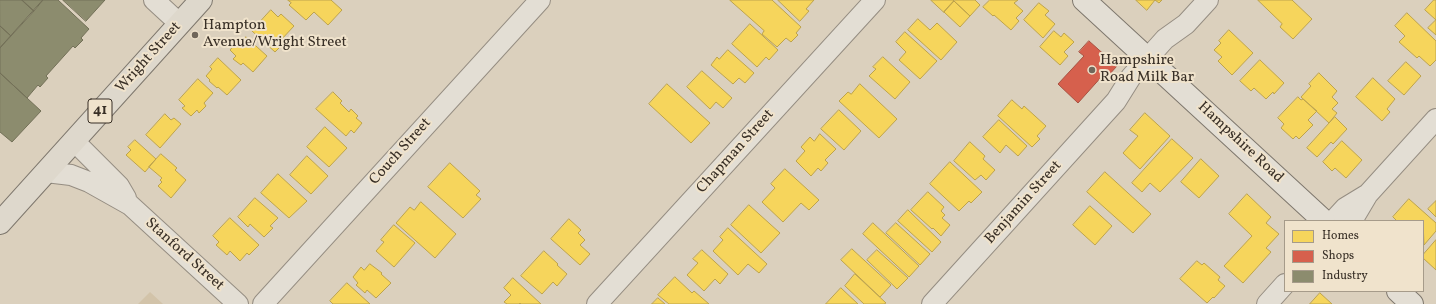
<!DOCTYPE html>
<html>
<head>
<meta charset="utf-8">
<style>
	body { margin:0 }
	#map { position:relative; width:1436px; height:304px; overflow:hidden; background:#dbd0bd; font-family:Vollkorn,serif }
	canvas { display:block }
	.legend { position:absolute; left:1284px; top:220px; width:140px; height:72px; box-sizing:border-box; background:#f0e3cc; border:1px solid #a69b8a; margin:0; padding:5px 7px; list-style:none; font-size:12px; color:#382f26 }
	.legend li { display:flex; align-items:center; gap:8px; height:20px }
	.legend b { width:20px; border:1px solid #a69b8a }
</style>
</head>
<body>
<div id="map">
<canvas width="1436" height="304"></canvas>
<ul class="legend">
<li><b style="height:11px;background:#f6d55c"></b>Homes</li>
<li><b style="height:11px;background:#d6604d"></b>Shops</li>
<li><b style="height:11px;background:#8c8c6e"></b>Industry</li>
</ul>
</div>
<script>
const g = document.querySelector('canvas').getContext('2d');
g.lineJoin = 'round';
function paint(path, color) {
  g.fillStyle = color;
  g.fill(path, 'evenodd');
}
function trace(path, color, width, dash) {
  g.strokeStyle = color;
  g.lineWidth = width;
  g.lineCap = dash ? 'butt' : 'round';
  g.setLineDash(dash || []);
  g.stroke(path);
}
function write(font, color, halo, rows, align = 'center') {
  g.font = font + ' Vollkorn,serif';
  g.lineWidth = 4;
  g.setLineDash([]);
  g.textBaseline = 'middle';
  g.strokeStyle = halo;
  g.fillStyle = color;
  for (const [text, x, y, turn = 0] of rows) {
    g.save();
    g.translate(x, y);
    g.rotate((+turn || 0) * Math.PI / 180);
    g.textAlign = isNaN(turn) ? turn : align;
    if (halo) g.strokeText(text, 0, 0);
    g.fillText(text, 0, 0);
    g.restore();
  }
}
const green = new Path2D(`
	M150 292 163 304H138Z`);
const homes = new Path2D(`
	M288 0H331L342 10 328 25 314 12 306 20 289 5 291 3Z
	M730 0H772L801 27 796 33 798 35 791 42 786 38 777 47 762 34 764 31Z
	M778 0H814L806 9 809 11 800 21Z
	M931 0H953L954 1 944 12Z
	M955 0H975L980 5 970 16 954 1Z
	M990 0H1018L1014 3 1023 11 1016 18 1019 21 1011 30 994 15 993 16 983 7Z
	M1136 0H1162L1159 3 1155 0 1147 10Z
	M1258 0H1292L1312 19 1293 39 1280 27 1282 24Z
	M1434 0H1436V20L1425 10Z
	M954 1 970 16 960 27 944 12Z
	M1039 3 1049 11 1045 15 1055 24 1043 38 1024 20Z
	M271 10 278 17 281 14 294 26 280 41 283 44 275 52 252 31Z
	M1407 13 1436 41V60L1430 66 1419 56 1417 58 1399 42 1405 36 1395 26Z
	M918 19 930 30 937 23 957 42 941 60 908 30Z
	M1436 20V35L1428 28Z
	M750 24 778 50 769 60 766 57 757 67 732 44Z
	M1229 30 1253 53 1232 75 1218 61 1222 57 1214 50 1221 43 1219 41Z
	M1054 31 1061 37 1064 33 1074 42 1064 52 1068 56 1060 65 1040 47Z
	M905 32 937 61 920 79 899 60 906 52 896 42Z
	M246 37 267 56 253 72 243 63 241 65 233 59 236 56 230 50 237 42 240 45Z
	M728 50 754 73 745 83 739 78 733 84 711 65 717 57 719 59Z
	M883 57 910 82 895 99 869 76 876 69 873 67Z
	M218 58 241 80 227 95 218 87 217 88 209 81 210 80 206 76 212 69 210 67Z
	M1260 60 1284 83 1274 94 1273 92 1266 99 1254 88 1251 91 1240 81Z
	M1406 62 1421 76 1404 95 1388 81Z
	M702 71 732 98 723 108 716 102 710 109 687 87Z
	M1319 73 1337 91 1332 97 1338 103 1332 109 1337 113 1329 123 1301 97 1311 86 1309 84Z
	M1373 78 1395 99 1387 109 1390 112 1382 121 1356 97Z
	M198 79 213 93 204 103 206 106 199 113 197 110 191 116 182 108 185 106 179 100Z
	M667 84 710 123 691 143 649 104Z
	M860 84 897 119 879 138 839 101 848 92 851 94Z
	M333 92 342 101 340 103 349 112 351 109 358 116 356 118 362 123 354 133 351 130 346 136 316 109Z
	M1298 97 1301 100 1303 99 1317 111 1308 120 1313 125 1299 139 1296 136 1293 139 1281 128 1284 124 1278 118Z
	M1012 100 1022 109 1024 106 1046 126 1037 136 1040 139 1032 147 998 116Z
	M839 110 861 131 844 150 821 129Z
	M1145 113 1170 136 1140 169 1123 153 1138 136 1130 130Z
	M165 114 171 120 174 118 181 124 160 148 146 135Z
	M1335 117 1347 129 1333 144 1331 142 1317 157 1307 148Z
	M999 120 1027 146 1018 156 1006 145 1000 153 983 137Z
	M325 127 347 148 329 167 307 147Z
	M820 134 836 149 825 160 828 163 821 171 818 168 811 176 796 161 805 151 801 147 810 137 814 141Z
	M1172 139 1193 158 1160 192 1150 183 1142 192 1132 183Z
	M135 140 156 159 145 172 126 155 131 150 128 147Z
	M1342 141 1362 160 1346 178 1335 168 1332 171 1323 162Z
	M970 142 985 156 983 159 995 170 986 180 981 175 975 180 954 161Z
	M161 154 177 168 175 170 186 180 171 198 158 186 162 182 160 180 162 178 149 167Z
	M307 156 328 176 311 194 290 175Z
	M1201 159 1219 176 1199 198 1181 182Z
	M950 162 982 192 971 203 969 201 959 211 930 184Z
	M450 163 480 191 476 195 481 199 463 218 428 187Z
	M785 169 819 200 809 210 801 203 783 222 762 202 775 188 771 184Z
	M1105 172 1151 214 1133 233 1087 192Z
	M278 174 307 201 289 218 261 193Z
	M928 192 944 207 941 211 945 215 942 218 950 225 941 236 933 228 932 229 911 210Z
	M1247 194 1271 217 1266 223 1279 234 1266 248 1271 252 1243 283 1224 266 1252 236 1229 214Z
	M255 198 278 218 270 226 273 228 264 237 250 224 248 227 238 217Z
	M1409 199 1436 223V231L1424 245 1423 221H1397L1393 217Z
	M1436 201V217L1428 209Z
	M421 202 456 234 435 258 396 223 410 207 414 210Z
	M749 205 780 233 761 253 731 225Z
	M1090 206 1112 226 1095 245 1073 225Z
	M908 210 941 242 932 252 898 221Z
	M230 218 259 245 249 255 247 253 240 261 230 251 227 255 216 245 219 242 213 236Z
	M569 219 581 230 578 233 585 240 580 245 590 254 580 265 551 239Z
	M873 223 919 266 909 277 863 234Z
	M896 223 930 254 920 265 886 233Z
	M394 225 415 243 394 267 376 251 384 242 381 240Z
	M728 228 767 264 759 273 748 264 738 275 713 251 723 240 720 237Z
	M1436 240V270L1423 258V255Z
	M852 249 891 285 880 297 841 260Z
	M702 250 728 274 720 284 715 279 704 291 687 275 698 263 693 259Z
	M877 250 908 278 897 289 867 260Z
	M544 251 558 264 557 265 567 274 557 286 553 282 542 294 521 276Z
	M1197 261 1202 265 1204 263 1220 277 1218 280 1225 286 1214 298 1213 297 1207 303 1180 279Z
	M370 264 382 273 381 274 391 283 376 298 367 290 365 293 356 285 358 283 353 277 361 267 364 270Z
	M855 274 886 303 884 304H864L845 286Z
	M675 277 692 293 694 291 709 304H669L658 295Z
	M513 278 541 304H521L520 303 519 304H507L504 302 511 295 504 288Z
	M347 283 370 304H333L330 301Z
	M841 288 858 304H826Z
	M1320 293 1332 304H1310Z
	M658 298 665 304H652Z`);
const shops = new Path2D(`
	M1089 41 1117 66 1107 77 1104 74 1078 103 1058 84 1084 56 1079 52Z`);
const industry = new Path2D(`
	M0 0H22L34 11 11 36 0 26Z
	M22 0H43L34 11Z
	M43 0H58L89 29 81 38 83 40 75 48 73 46 46 76 48 78 40 87 38 85 27 98 0 73V48Z
	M63 0H105L86 21Z
	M0 26 11 36 0 48Z
	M0 73 41 111 12 142 0 132Z`);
const street = new Path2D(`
	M154 0 180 24
	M74 141 119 186 126 198
	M46 172 71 175 89 182 130 205 238 304
	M1333 221 1345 208 1368 194
	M1352 221 1368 194 1436 119
	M263 304 540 0
	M597 304 875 0
	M932 304 1116 101 1131 77 1165 39 1186 24 1208 0
	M1267 304 1285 284`);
const secondary = new Path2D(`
	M1084 0 1324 221
	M1398 291 1412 304`);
const primary = new Path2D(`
	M0 223 201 0`);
const markers = [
	[195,35,4,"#71675b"],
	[1092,70,4,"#71675b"]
];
const shields = [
	[100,111,24]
];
const shieldNames = [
	["41",100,111]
];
const poiNames = [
	["Hampton",203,26],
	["Avenue/Wright Street",203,43],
	["Hampshire",1100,61],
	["Road Milk Bar",1100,78]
];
const streetNames = [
	["Wright Street",149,58,-48],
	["Hampshire Road",1240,143,43],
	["Couch Street",401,152,-48],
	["Chapman Street",736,152,-48],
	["Benjamin Street",1024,203,-48],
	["Stanford Street",184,255,42]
];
paint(green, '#d2c3a9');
paint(homes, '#f6d55c');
trace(homes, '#bda34c', 1);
paint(shops, '#d6604d');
trace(shops, '#a75141', 1);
paint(industry, '#8c8c6e');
trace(industry, '#737058', 1);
trace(street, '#958d82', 22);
trace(secondary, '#7e776d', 24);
trace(primary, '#7e776d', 24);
trace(street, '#e3ded4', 20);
trace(secondary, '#e3ded4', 22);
trace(primary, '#ded8cc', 22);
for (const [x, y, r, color] of markers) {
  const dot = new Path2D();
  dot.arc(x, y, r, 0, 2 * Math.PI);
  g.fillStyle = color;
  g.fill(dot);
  trace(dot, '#f0e3cc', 1.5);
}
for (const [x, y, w] of shields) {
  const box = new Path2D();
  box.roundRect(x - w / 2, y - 12, w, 24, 3);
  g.fillStyle = '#f0e3cc';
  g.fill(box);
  trace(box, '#382f26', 1);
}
write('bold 14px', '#382f26', null, shieldNames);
write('15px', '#382f26', '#f0e3cc', poiNames, 'left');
write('15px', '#382f26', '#f0e3cc', streetNames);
</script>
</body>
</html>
